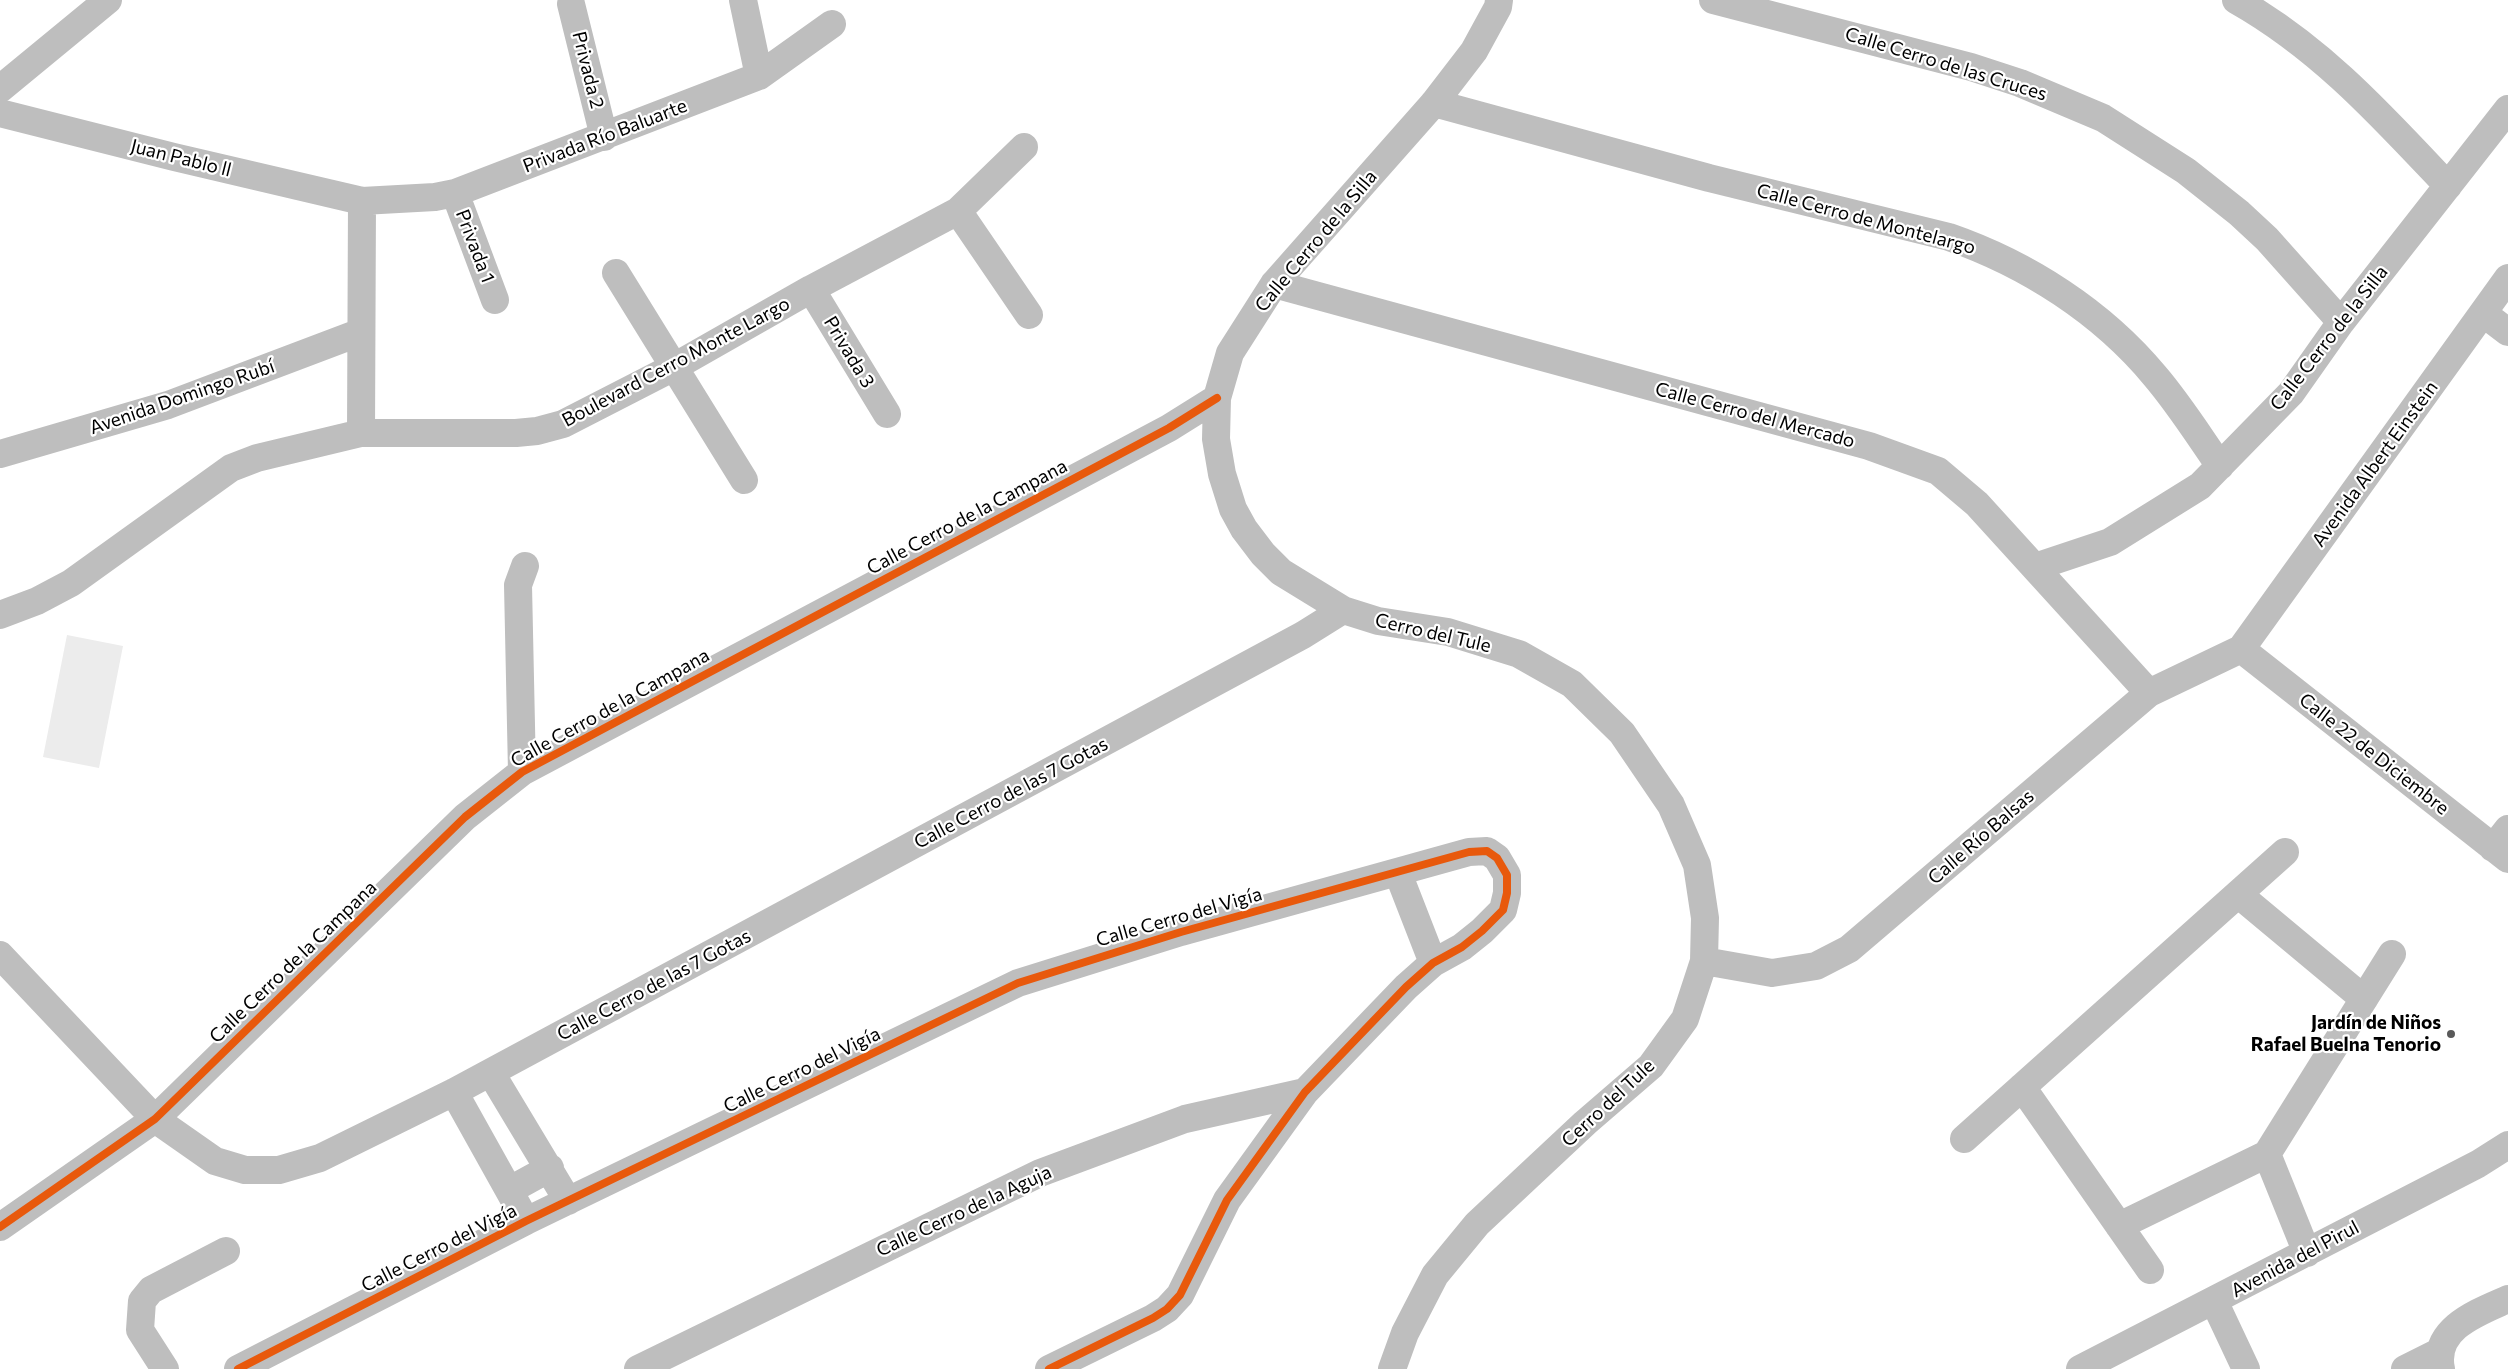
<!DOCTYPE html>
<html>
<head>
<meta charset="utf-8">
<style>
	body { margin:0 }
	canvas { display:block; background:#fff }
</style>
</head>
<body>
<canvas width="2508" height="1369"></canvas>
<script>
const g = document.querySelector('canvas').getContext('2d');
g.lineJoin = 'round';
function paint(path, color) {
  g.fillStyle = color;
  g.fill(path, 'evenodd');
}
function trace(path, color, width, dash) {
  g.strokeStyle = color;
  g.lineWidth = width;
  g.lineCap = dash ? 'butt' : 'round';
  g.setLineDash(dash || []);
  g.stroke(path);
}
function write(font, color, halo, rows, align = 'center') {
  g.font = font + ' Commissioner,sans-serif';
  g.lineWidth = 4.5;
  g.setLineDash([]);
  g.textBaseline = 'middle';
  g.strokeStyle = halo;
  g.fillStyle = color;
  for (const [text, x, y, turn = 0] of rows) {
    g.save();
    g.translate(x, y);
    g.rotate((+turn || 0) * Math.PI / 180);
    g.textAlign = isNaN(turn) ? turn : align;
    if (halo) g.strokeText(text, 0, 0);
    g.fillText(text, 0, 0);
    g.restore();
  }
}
const green = new Path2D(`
	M67 635 123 646 99 768 43 757Z`);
const minor = new Path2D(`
	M743 0 759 76
	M1713 0 1971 67 2020 83 2103 118 2186 171 2239 213 2267 239 2341 322
	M2236 0C2321 48 2382 116 2448 186
	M571 4 604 137
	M0 89 108 0
	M1434 103 1709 178 1949 237C2027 264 2102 312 2155 376 2179 404 2199 436 2220 466
	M0 113 174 157 362 201 435 197 455 193 759 76 832 24
	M455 193 495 300
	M958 211 1029 315
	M616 273 744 480
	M1274 284 1869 446 1938 471 1977 504 2149 693
	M811 289 887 414
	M2483 313 2508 332
	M361 433 362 201
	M0 454 168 405 361 332
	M2035 567 2110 542 2200 486 2291 393 2341 322 2508 109
	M0 615 37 601 71 583 231 468 257 458 361 433H516L537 431 563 424 674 367 811 289 958 211 1024 147
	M2241 649 2508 859
	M522 772 518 585 525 566
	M2493 848 2508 829
	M1398 873 1433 963
	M2238 894 2364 999
	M0 955 155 1119 215 1161 245 1170H279L320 1158 454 1092 1303 635 1343 610
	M1704 961 1772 973 1816 966 1849 949 2149 693 2241 649 2508 278
	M491 1073 568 1201
	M2022 1087 2150 1270
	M454 1092 526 1221
	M1964 1139 2285 852
	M2267 1154 2307 1253
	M510 1190 550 1168
	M2119 1226 2267 1154 2392 954
	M0 1227 155 1119 465 817 522 772 1169 428 1217 398
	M2214 1301 2246 1369
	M165 1369 140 1330 142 1301 151 1290 226 1251
	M238 1369 526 1221 1018 983 1181 932 1469 852 1487 851 1497 858 1507 875V893L1503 910 1482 931 1462 947 1433 963 1406 987 1305 1092 1227 1200 1180 1295 1167 1309 1153 1318 1049 1369
	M638 1369 1040 1173 1185 1119 1305 1092
	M1392 1369 1405 1333 1435 1275 1477 1224 1585 1123 1651 1066 1685 1019 1704 961 1705 918 1697 865 1671 805 1622 733 1572 684 1519 654 1448 632 1378 621 1343 610 1281 572 1263 554 1244 529 1233 509 1222 474 1216 439 1217 398 1230 353 1274 284 1434 103 1474 51 1498 7 1499 0
	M2080 1369 2478 1164 2508 1145
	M2405 1369 2441 1351
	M2441 1369C2432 1328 2479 1312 2508 1299`);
const cycleway = new Path2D(`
	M0 1227 155 1119 465 817 522 772 1169 428 1217 398
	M238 1369 526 1221 1018 983 1181 932 1469 852 1487 851 1497 858 1507 875V893L1503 910 1482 931 1462 947 1433 963 1406 987 1305 1092 1227 1200 1180 1295 1167 1309 1153 1318 1049 1369`);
const markers = [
	[2451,1034,5,"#595959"]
];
const streetNames = [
	["Calle Cerro de las Cruces",1946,64,17],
	["Privada 2",588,70,76],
	["Privada Río Baluarte",605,136,-21],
	["Juan Pablo ll",181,158,14],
	["Calle Cerro de Montelargo",1866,219,15],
	["Calle Cerro de la Silla",1316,241,-50],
	["Privada 1",475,246,69],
	["Calle Cerro de la Silla",2329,338,-52],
	["Privada 3",849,352,59],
	["Boulevard Cerro Monte Largo",676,362,-28],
	["Avenida Domingo Rubí",182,397,-19],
	["Calle Cerro del Mercado",1755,415,15],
	["Avenida Albert Einstein",2375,464,-54],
	["Calle Cerro de la Campana",967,517,-28],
	["Cerro del Tule",1433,633,13],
	["Calle Cerro de la Campana",610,708,-29],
	["Calle 22 de Diciembre",2374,754,38],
	["Calle Cerro de las 7 Gotas",1011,793,-28],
	["Calle Río Balsas",1981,837,-41],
	["Calle Cerro del Vigía",1179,917,-16],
	["Calle Cerro de la Campana",293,962,-44],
	["Calle Cerro de las 7 Gotas",654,985,-28],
	["Calle Cerro del Vigía",802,1070,-26],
	["Cerro del Tule",1608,1103,-43],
	["Calle Cerro de la Aguja",964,1211,-25],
	["Calle Cerro del Vigía",439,1248,-27],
	["Avenida del Pirul",2295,1259,-28]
];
const poiNames = [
	["Jardín de Niños",2441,1023],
	["Rafael Buelna Tenorio",2441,1045]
];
paint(green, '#ececec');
trace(minor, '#bebebe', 28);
trace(cycleway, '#e8590c', 8);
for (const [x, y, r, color] of markers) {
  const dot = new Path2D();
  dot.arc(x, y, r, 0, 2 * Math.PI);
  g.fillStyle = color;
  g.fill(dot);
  trace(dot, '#fff', 2);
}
write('19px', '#000', '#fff', streetNames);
write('bold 19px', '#000', '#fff', poiNames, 'right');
</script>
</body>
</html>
